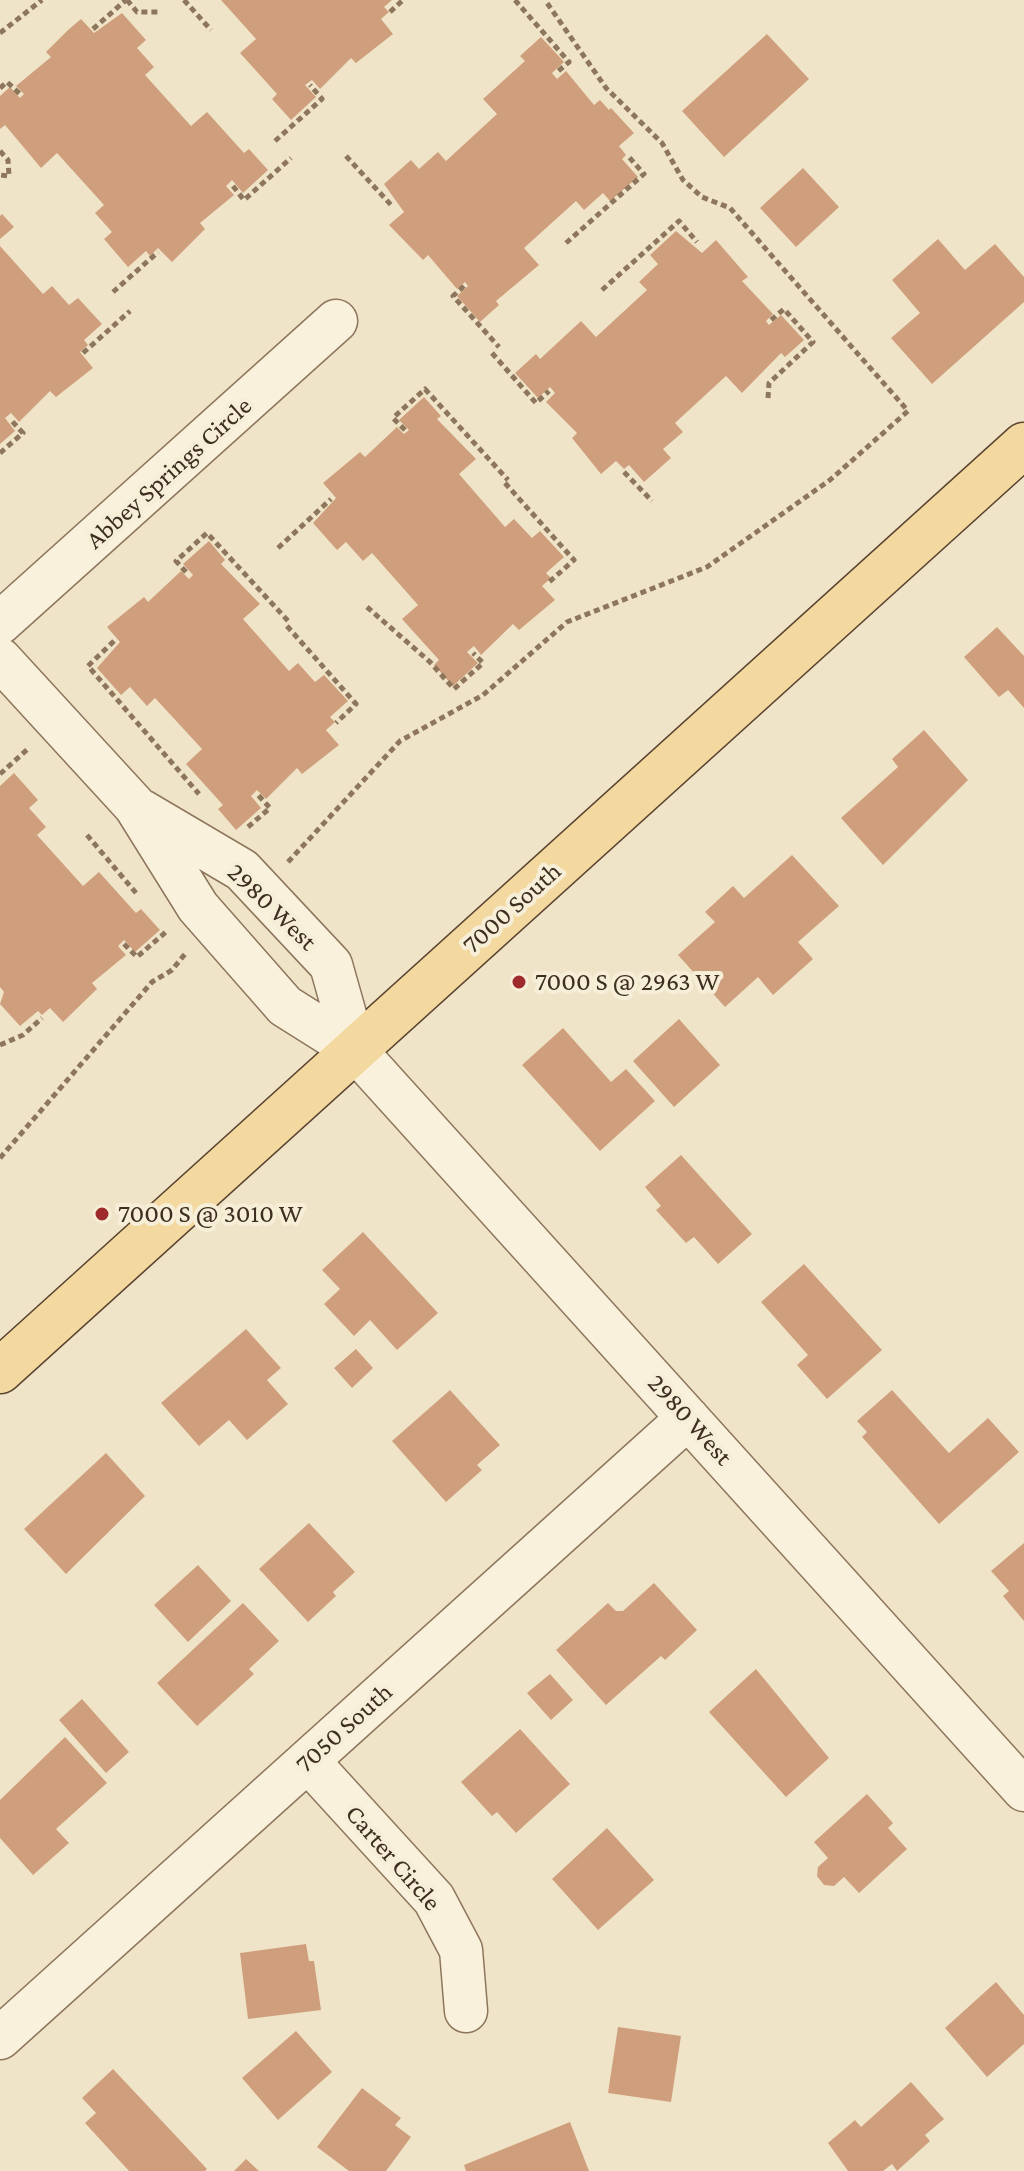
<!DOCTYPE html>
<html>
<head>
<meta charset="utf-8">
<style>
	body { margin:0 }
	canvas { display:block; background:#f0e4c8 }
</style>
</head>
<body>
<canvas width="1024" height="2171"></canvas>
<script>
const g = document.querySelector('canvas').getContext('2d');
g.lineJoin = 'round';
function paint(path, color) {
  g.fillStyle = color;
  g.fill(path, 'evenodd');
}
function trace(path, color, width, dash) {
  g.strokeStyle = color;
  g.lineWidth = width;
  g.lineCap = dash ? 'butt' : 'round';
  g.setLineDash(dash || []);
  g.stroke(path);
}
function write(font, color, halo, rows, align = 'center') {
  g.font = font + ' "Crimson Pro",serif';
  g.lineWidth = 8;
  g.setLineDash([]);
  g.textBaseline = 'middle';
  g.strokeStyle = halo;
  g.fillStyle = color;
  for (const [text, x, y, turn = 0] of rows) {
    g.save();
    g.translate(x, y);
    g.rotate((+turn || 0) * Math.PI / 180);
    g.textAlign = isNaN(turn) ? turn : align;
    if (halo) g.strokeText(text, 0, 0);
    g.fillText(text, 0, 0);
    g.restore();
  }
}
const building = new Path2D(`
	M221 0H392L384 7 389 12 381 19 393 34 356 63 351 58 320 89 312 80 305 85 316 97 291 120 272 99 277 94 240 53 256 39Z
	M122 13 146 40 137 48 154 67 145 75 191 126 207 112 244 153 249 149 268 170 243 193 232 180 226 186 234 195 200 223 205 229 172 262 158 248 150 256 146 251 128 267 104 239 112 232 95 213 104 205 57 153 41 168 5 125 0 129V96L10 87 20 98 24 94 16 86 51 57 46 52 68 30 81 19 94 33Z
	M767 34 809 79 724 157 682 111Z
	M541 37 564 62 552 73 557 79 566 71 594 105 600 100 609 110 611 108 634 133 619 146 626 155 622 159 638 177 610 201 603 193 584 210 576 201 524 248 539 265 496 301 499 305 480 322 457 296 468 286 465 282 457 289 428 255 423 260 389 225 404 212 384 184 411 160 419 169 438 152 446 161 497 114 483 99 525 61 520 56Z
	M803 168 839 207 796 247 760 208Z
	M2 214 14 227 0 239V216Z
	M676 231 702 253 716 240 748 277 742 281 773 314 766 321 769 325 781 315 804 340 785 357 781 353 742 393 726 376 675 423 683 432 663 449 671 458 644 482 629 465 624 469 616 461 601 474 572 438 577 433 546 402 555 393 550 387 538 398 515 373 536 354 540 359 581 321 596 337 647 290 639 282 658 264 650 255Z
	M938 239 965 270 995 244 1024 277V302L932 384 891 338 920 313 892 280Z
	M0 246 43 294 52 286 69 305 78 298 102 324 84 340 88 345 80 352 93 368 56 397 50 391 19 422 11 413 5 418 15 431 0 444Z
	M424 397 441 416 437 419 476 459 459 474 505 527 514 519 532 538 540 531 564 557 546 573 551 578 542 586 555 600 519 630 513 624 481 655 474 646 467 652 478 663 453 686 434 665 439 660 402 619 418 605 372 553 363 561 346 542 337 550 313 523 336 498 323 483 360 452 365 457 397 427 404 434 409 430 399 420Z
	M209 541 225 560 221 564 260 604 243 619 289 671 298 663 315 682 324 675 348 701 330 717 335 722 326 730 339 745 302 774 297 768 266 799 257 790 251 796 261 808 236 830 218 809 223 805 186 764 202 749 155 698 147 706 130 687 121 695 97 668 120 642 107 627 144 597 148 602 181 571 189 579 193 575 183 564Z
	M997 627 1024 656V708L1008 690 999 697 964 657Z
	M924 730 968 780 883 865 841 818 898 767 892 759Z
	M14 773 38 800 29 808 46 827 37 835 83 886 99 872 136 913 141 909 160 930 135 952 124 940 118 946 126 955 92 983 97 989 63 1022 50 1008 42 1015 38 1011 20 1026 0 1004 4 992 0 987V786Z
	M792 855 839 906 798 942 813 959 773 995 758 977 725 1007 678 955 715 922 705 912 733 886 744 898Z
	M679 1019 720 1065 674 1107 633 1061Z
	M563 1028 611 1082 626 1069 655 1101 600 1151 522 1065Z
	M681 1155 752 1234 718 1264 694 1237 686 1243 656 1210 661 1206 645 1187Z
	M363 1232 438 1313 397 1350 370 1320 354 1336 324 1304 340 1289 322 1270Z
	M804 1264 882 1350 827 1399 797 1365 808 1355 761 1302Z
	M246 1329 281 1368 267 1380 288 1404 247 1440 229 1420 199 1446 161 1403Z
	M356 1349 373 1368 352 1388 334 1368Z
	M450 1390 500 1445 477 1465 482 1470 446 1502 392 1441Z
	M892 1390 949 1453 988 1418 1019 1452 939 1524 862 1437 867 1432 857 1421Z
	M106 1453 145 1496 66 1574 24 1529Z
	M309 1523 355 1572 333 1592 336 1596 308 1622 259 1569Z
	M1024 1543V1621L1003 1596 1009 1591 991 1571Z
	M198 1565 231 1601 188 1642 154 1605Z
	M654 1583 697 1630 665 1660 661 1656 606 1705 556 1650 608 1603 616 1611H623Z
	M243 1603 279 1641 249 1669 254 1674 197 1726 157 1683Z
	M756 1669 829 1758 786 1797 709 1712Z
	M550 1674 573 1700 551 1720 527 1693Z
	M82 1699 129 1752 106 1773 59 1720Z
	M520 1729 570 1784 516 1833 497 1812 492 1816 461 1782Z
	M65 1737 107 1783 56 1829 69 1843 33 1875 0 1838V1800Z
	M867 1794 893 1823 888 1828 907 1849 859 1893 844 1877 834 1886 824 1885 817 1876 818 1867 828 1858 814 1842Z
	M607 1828 654 1880 598 1930 552 1879Z
	M306 1944 309 1961H314L321 2010 248 2019 240 1953Z
	M996 1982 1024 2015V2044L987 2077 945 2028Z
	M618 2027 681 2036 671 2102 608 2093Z
	M296 2031 332 2072 278 2120 242 2078Z
	M113 2069 207 2169 205 2171H129L85 2123 96 2113 82 2098Z
	M911 2082 944 2119 925 2135 930 2141 897 2171 892 2164 883 2171H848L828 2143 855 2120 861 2127Z
	M362 2088 401 2118 395 2125 411 2137 386 2171H349L317 2147Z
	M570 2122 589 2171H466L464 2165Z
	M246 2159 259 2171H234Z`);
const path = new Path2D(`
	M127 0 137 12H158
	M184 0 211 30
	M515 0 569 62 556 73
	M390 12 403 0
	M93 29 126 0
	M0 33 42 0
	M0 88 7 82 20 94
	M275 141 322 99 310 85
	M0 151 8 160 9 176 0 175
	M346 156 392 206
	M233 186 244 200 291 158
	M566 243 644 174 629 157
	M464 286 453 296 499 347
	M602 290 679 221 697 242
	M113 292 158 252
	M83 353 130 311
	M492 353 536 403 549 391
	M768 398 769 383 813 342 784 309 771 320
	M405 430 393 418 425 389 508 480
	M0 453 23 433 10 419
	M624 472 652 501
	M505 483 574 560 548 583
	M278 548 331 499
	M186 572 176 561 207 533 290 623
	M367 607 430 662 454 689 483 663 473 653
	M287 626 356 704 336 723
	M114 641 88 666 199 794
	M0 774 29 748
	M248 827 270 808 258 795
	M87 835 136 893
	M288 862 400 741 483 695 567 622 707 567 830 480 908 411 730 208 702 197 683 180 662 143 606 88 545 0
	M124 944 137 957 167 931
	M0 1045 23 1035 42 1018
	M0 1158 152 982 172 970 185 954`);
const minor = new Path2D(`
	M0 623 336 321
	M0 659 135 806 198 907 271 990 285 1006 355 1050 1024 1790
	M142 811 242 870 331 965 355 1050
	M308 1761 434 1899 461 1950 466 2011
	M0 2038 688 1418`);
const major = new Path2D(`
	M0 1371 1024 445`);
const markers = [
	[519,982,8,"#9e2a2b"],
	[102,1214,8,"#9e2a2b"]
];
const streetNames = [
	["Abbey Springs Circle",169,473,-42],
	["2980 West",272,907,44],
	["7000 South",512,908,-42],
	["2980 West",690,1420,48],
	["7050 South",344,1728,-42],
	["Carter Circle",393,1858,49]
];
const poiNames = [
	["7000 S @ 2963 W",535,982],
	["7000 S @ 3010 W",118,1214]
];
paint(building, '#cf9f7d');
trace(minor, '#8d765c', 45);
trace(major, '#5b4430', 47);
trace(path, '#8d765c', 5, [6, 4]);
trace(minor, '#faf1dc', 42);
trace(major, '#f3d9a0', 44);
for (const [x, y, r, color] of markers) {
  const dot = new Path2D();
  dot.arc(x, y, r, 0, 2 * Math.PI);
  g.fillStyle = color;
  g.fill(dot);
  trace(dot, '#f7eed8', 3);
}
write('26px', '#3d2e20', '#f7eed8', streetNames);
write('26px', '#3d2e20', '#f7eed8', poiNames, 'left');
</script>
</body>
</html>
